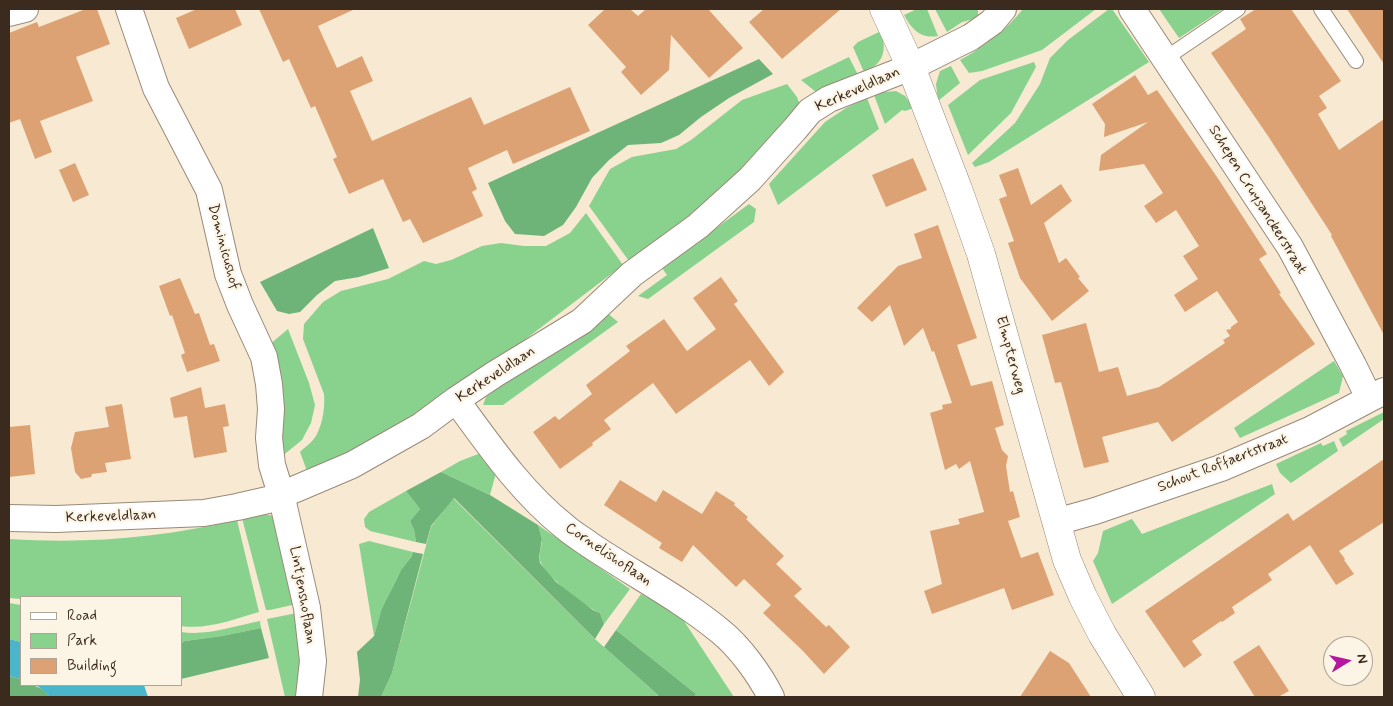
<!DOCTYPE html>
<html>
<head>
<meta charset="utf-8">
<style>
	body { margin:0 }
	#map { position:relative; width:1393px; height:706px; overflow:hidden; background:#f7e9d2; font-family:Mynerve,sans-serif }
	canvas { display:block }
	.frame { position:absolute; inset:0; border:10px solid #3b2a1e; pointer-events:none }
	.legend { position:absolute; left:20px; top:596px; width:162px; height:90px; box-sizing:border-box; background:#fcf5e5; border:1px solid #afa495; margin:0; padding:6px 9px; list-style:none; font-size:15px; color:#3b2a1e }
	.legend li { display:flex; align-items:center; gap:10px; height:25px }
	.legend b { width:25px; border:1px solid #afa495 }
	.north { position:absolute; left:1323px; top:636px; width:50px; height:50px; box-sizing:border-box; background:#fcf5e5; border:1px solid #afa495; border-radius:50%; rotate:81deg; font-size:14px; font-weight:700; line-height:20px; text-align:center; color:#3b2a1e }
	.north::after { content:''; display:block; margin:auto; width:18px; height:22px; background:#b5179e; clip-path:polygon(50% 0,100% 100%,50% 72%,0 100%) }
</style>
</head>
<body>
<div id="map">
<canvas width="1393" height="706"></canvas>
<div class="frame"></div>
<ul class="legend">
<li><b style="height:6px;background:#fff"></b>Road</li>
<li><b style="height:14px;background:#88d28e"></b>Park</li>
<li><b style="height:14px;background:#dda274"></b>Building</li>
</ul>
<div class="north">N</div>
</div>
<script>
const g = document.querySelector('canvas').getContext('2d');
g.lineJoin = 'round';
function paint(path, color) {
  g.fillStyle = color;
  g.fill(path, 'evenodd');
}
function trace(path, color, width, dash) {
  g.strokeStyle = color;
  g.lineWidth = width;
  g.lineCap = dash ? 'butt' : 'round';
  g.setLineDash(dash || []);
  g.stroke(path);
}
function write(font, color, halo, rows, align = 'center') {
  g.font = font + ' Mynerve,sans-serif';
  g.lineWidth = 4.5;
  g.setLineDash([]);
  g.textBaseline = 'middle';
  g.strokeStyle = halo;
  g.fillStyle = color;
  for (const [text, x, y, turn = 0] of rows) {
    g.save();
    g.translate(x, y);
    g.rotate((+turn || 0) * Math.PI / 180);
    g.textAlign = isNaN(turn) ? turn : align;
    if (halo) g.strokeText(text, 0, 0);
    g.fillText(text, 0, 0);
    g.restore();
  }
}
const green = new Path2D(`
	M917 9H927L938 36C921 39 912 30 904 15Z
	M935 9H978V18L962 22 947 32Z
	M1023 9H1096L1042 50 982 71 969 73 960 60C984 47 1006 30 1023 9Z
	M1109 9H1112L1149 62 989 162 975 167 972 163 1015 123 1040 84 1050 58 1068 40Z
	M1159 9H1223L1179 38Z
	M881 31C887 50 884 64 864 72L853 47 858 42Z
	M849 57 858 75 821 96 801 80Z
	M1034 62 1036 67 1011 113 968 155 948 105 980 80Z
	M951 66 960 83 938 101 936 84 940 71Z
	M787 84 797 97 801 108 715 200 629 261 589 206 610 169 632 157 676 149 691 140 742 100Z
	M896 91 905 96 914 108 905 111 902 110 885 124 874 95 884 92Z
	M867 98 879 129 778 205 769 184 825 122 846 108Z
	M749 204 756 209 754 222 648 299 638 296 667 275 662 268Z
	M586 213 623 265 481 373 430 408 346 455 307 471 300 452C305 447 314 441 317 434 323 422 325 407 324 394L303 339 304 324 323 302 341 291 388 279 424 261 436 264 451 260 482 246 501 243 524 246H546L570 233Z
	M605 311 618 322 503 405H483L486 397Z
	M288 329 309 383 315 405 311 423 302 440 281 457 269 345Z
	M1334 361 1343 376 1339 393 1240 438 1234 428Z
	M1384 412V419L1343 447 1339 439 1347 434 1346 431Z
	M1334 441 1338 451 1291 483 1280 473 1276 464 1321 443 1323 446Z
	M481 453 496 473 490 495 441 472 460 461Z
	M1272 484 1275 494 1112 604 1093 561 1098 553 1103 531 1132 519 1142 534Z
	M406 491 420 509 410 521 414 530 416 542 370 531 365 527 364 519 369 512Z
	M453 498 595 639 658 695 656 697H381L392 673 431 527Z
	M261 513 273 516 301 603 270 610H266L242 518Z
	M237 520 259 612C235 619 207 630 181 626V597H21V599L9 598V539C87 544 160 538 237 520Z
	M538 525 630 589 604 624 600 613C583 605 549 579 541 563 537 556 542 548 542 540 542 536 539 530 538 525Z
	M369 541 413 552C410 560 404 565 400 572 389 593 381 614 374 636L359 544Z
	M641 594 680 615 734 697H694L696 694 616 630Z
	M9 603 21 605V642L9 639Z
	M302 612V697H285L267 619Z
	M260 621 261 628 222 636 185 641 181 643V632C207 636 234 626 260 621Z`);
const forest = new Path2D(`
	M759 59 773 74 729 98 701 117 679 135 661 143 628 145 609 160 592 178 576 207 563 225 544 236 515 234 505 221 488 183Z
	M373 228 389 268 359 277 335 281 317 295 300 312 289 314 277 311 260 282Z
	M441 472 490 495 538 525 542 539 539 557 540 563 556 582 593 610 600 613 604 624 595 639 454 498 431 526 426 544 416 542 414 530 410 521 420 509 406 491Z
	M413 552 423 554 392 673 381 697H358L360 680 357 652 374 636 382 609 401 570 411 557Z
	M261 628 269 658 181 679V643L185 641 222 636Z
	M616 630 696 694 694 697H657L658 695 604 647Z
	M9 676 21 679V685C36 685 40 686 50 697H9Z`);
const water = new Path2D(`
	M9 639 21 642V679L9 676Z
	M35 685H144L148 697H50L39 687Z`);
const building = new Path2D(`
	M86 9H97L110 44 76 57 93 101 40 121 52 152 35 159 20 119 9 123V33L37 22 39 27Z
	M197 9H235L242 25 189 49 176 18Z
	M259 9H355L318 26 337 68 362 56 373 81 350 91 372 141 471 97 484 125 570 87 590 131 513 164 507 150 468 168 477 189 472 192 483 216 423 243 410 219 403 222 383 179 349 194 333 159 337 157 315 106 311 108 289 59 283 62Z
	M605 9H630L638 16 646 9H708L743 48 709 78 671 35 669 70 641 95 621 72 626 67 588 25Z
	M764 9H841L782 59 749 22Z
	M1256 9H1291L1341 81 1319 96 1327 108 1318 114 1339 150 1384 119V335L1331 236 1332 235 1268 136 1211 53 1246 29 1240 19Z
	M1347 9H1384V64L1365 36Z
	M1135 75 1148 95 1157 90 1219 180 1267 254 1259 259 1281 293 1279 294 1315 344 1172 442 1158 422 1102 437 1109 462 1084 468 1061 382 1055 383 1042 335 1086 323 1099 372 1118 367 1127 396 1159 387 1176 376 1225 343 1223 340 1230 336 1226 330 1231 329V327L1238 322 1217 291 1185 312 1174 295 1198 279 1183 256 1199 246 1176 210 1156 223 1144 206 1163 193 1144 164 1099 171 1101 155 1148 122 1104 137 1105 124 1092 104Z
	M913 158 927 190 886 207 872 175Z
	M75 163 89 195 73 202 59 170Z
	M1018 168 1031 205 1061 184 1072 201 1044 223 1059 263 1066 258 1080 277 1078 278 1089 291 1052 321 1020 278 1008 243 1014 241 999 199 1007 196 999 175Z
	M938 225 977 338 957 345 971 386 992 381 1004 425 995 428 1002 450 1008 456 1006 466 1010 492 1013 491 1020 517 1008 521 1021 558 1038 552 1054 595 1012 610 1004 588 932 614 924 591 942 584 930 531 960 524 958 519 984 512 970 461 959 469 956 464 945 470 930 413 943 409 942 405 952 403 934 351 932 352 923 328 904 346 890 305 872 322 857 308 898 266 922 258 914 234Z
	M721 277 738 301 734 304 784 372 769 386 750 360 676 414 653 383 604 420 611 429 592 443 593 445 560 469 533 432 555 416 559 420 592 394 586 385 630 351 626 346 664 319 687 351 716 329 693 298Z
	M180 278 195 314 199 313 210 345 214 344 220 361 187 372 181 355 185 353 172 315 170 316 159 286Z
	M201 387 205 408 225 404 229 426 223 427 227 452 194 458 187 416 174 418 170 398Z
	M122 404 131 459 105 463 107 472 92 474 91 477 81 479 75 472 71 448 75 432 109 427 105 407Z
	M30 425 35 474 9 477V427Z
	M1384 459V522L1339 551 1345 559 1344 560 1354 574 1336 585 1310 545 1268 574 1272 580 1232 607 1235 613 1222 622 1221 621 1192 641 1202 655 1184 668 1145 611 1288 513 1293 521Z
	M620 480 656 502 663 490 702 514 716 491 735 503 734 505 748 517 746 519 784 556 776 564 802 589 794 596 826 627 829 625 850 647 824 674 803 651 763 613 771 605 744 579 736 587 693 545 682 562 659 548 662 543 604 505Z
	M1259 645 1289 691 1278 697H1255L1233 662Z
	M1050 651 1069 663 1091 697H1020Z`);
const service = new Path2D(`
	M1321 9 1356 61
	M1166 58 1238 9`);
const minor = new Path2D(`
	M129 9 156 88 209 190 228 274 240 305 264 357 269 384 271 409 269 438 272 465 281 494 307 608 313 661 309 697
	M1132 9 1290 247 1353 365 1369 398
	M9 13 25 9
	M456 400C489 445 521 492 565 527 573 534 582 539 590 545 633 574 680 598 720 631 740 647 760 675 771 697
	M9 518 56 519 204 513 237 507 272 499 352 465 421 426 456 400 495 374 582 321 632 274 698 226 750 179 795 129 810 111 829 99 911 67 971 37 992 22 1003 9
	M1056 522 1095 511 1221 468 1310 430 1384 391`);
const tertiary = new Path2D(`
	M884 9 911 67 958 189 981 254 1067 560 1083 597 1102 634 1141 697`);
const streetNames = [
	["Kerkeveldlaan",858,90,-24],
	["Schepen Cruysanckerstraat",1257,200,58],
	["Dominicushof",223,247,75],
	["Elmpterweg",1010,355,75],
	["Kerkeveldlaan",496,375,-33],
	["Schout Roffaertstraat",1223,464,-21],
	["Kerkeveldlaan",111,517,-2],
	["Cornelishoflaan",608,555,34],
	["Lintjenshoflaan",302,595,80]
];
paint(green, '#88d28e');
paint(forest, '#6eb479');
paint(water, '#4bb6c9');
paint(building, '#dda274');
trace(service, '#998a78', 16);
trace(minor, '#998a78', 28);
trace(tertiary, '#998a78', 29);
trace(service, '#fff', 14);
trace(minor, '#fff', 26);
trace(tertiary, '#fff', 28);
write('15px', '#3b2a1e', '#fcf5e5', streetNames);
</script>
</body>
</html>
